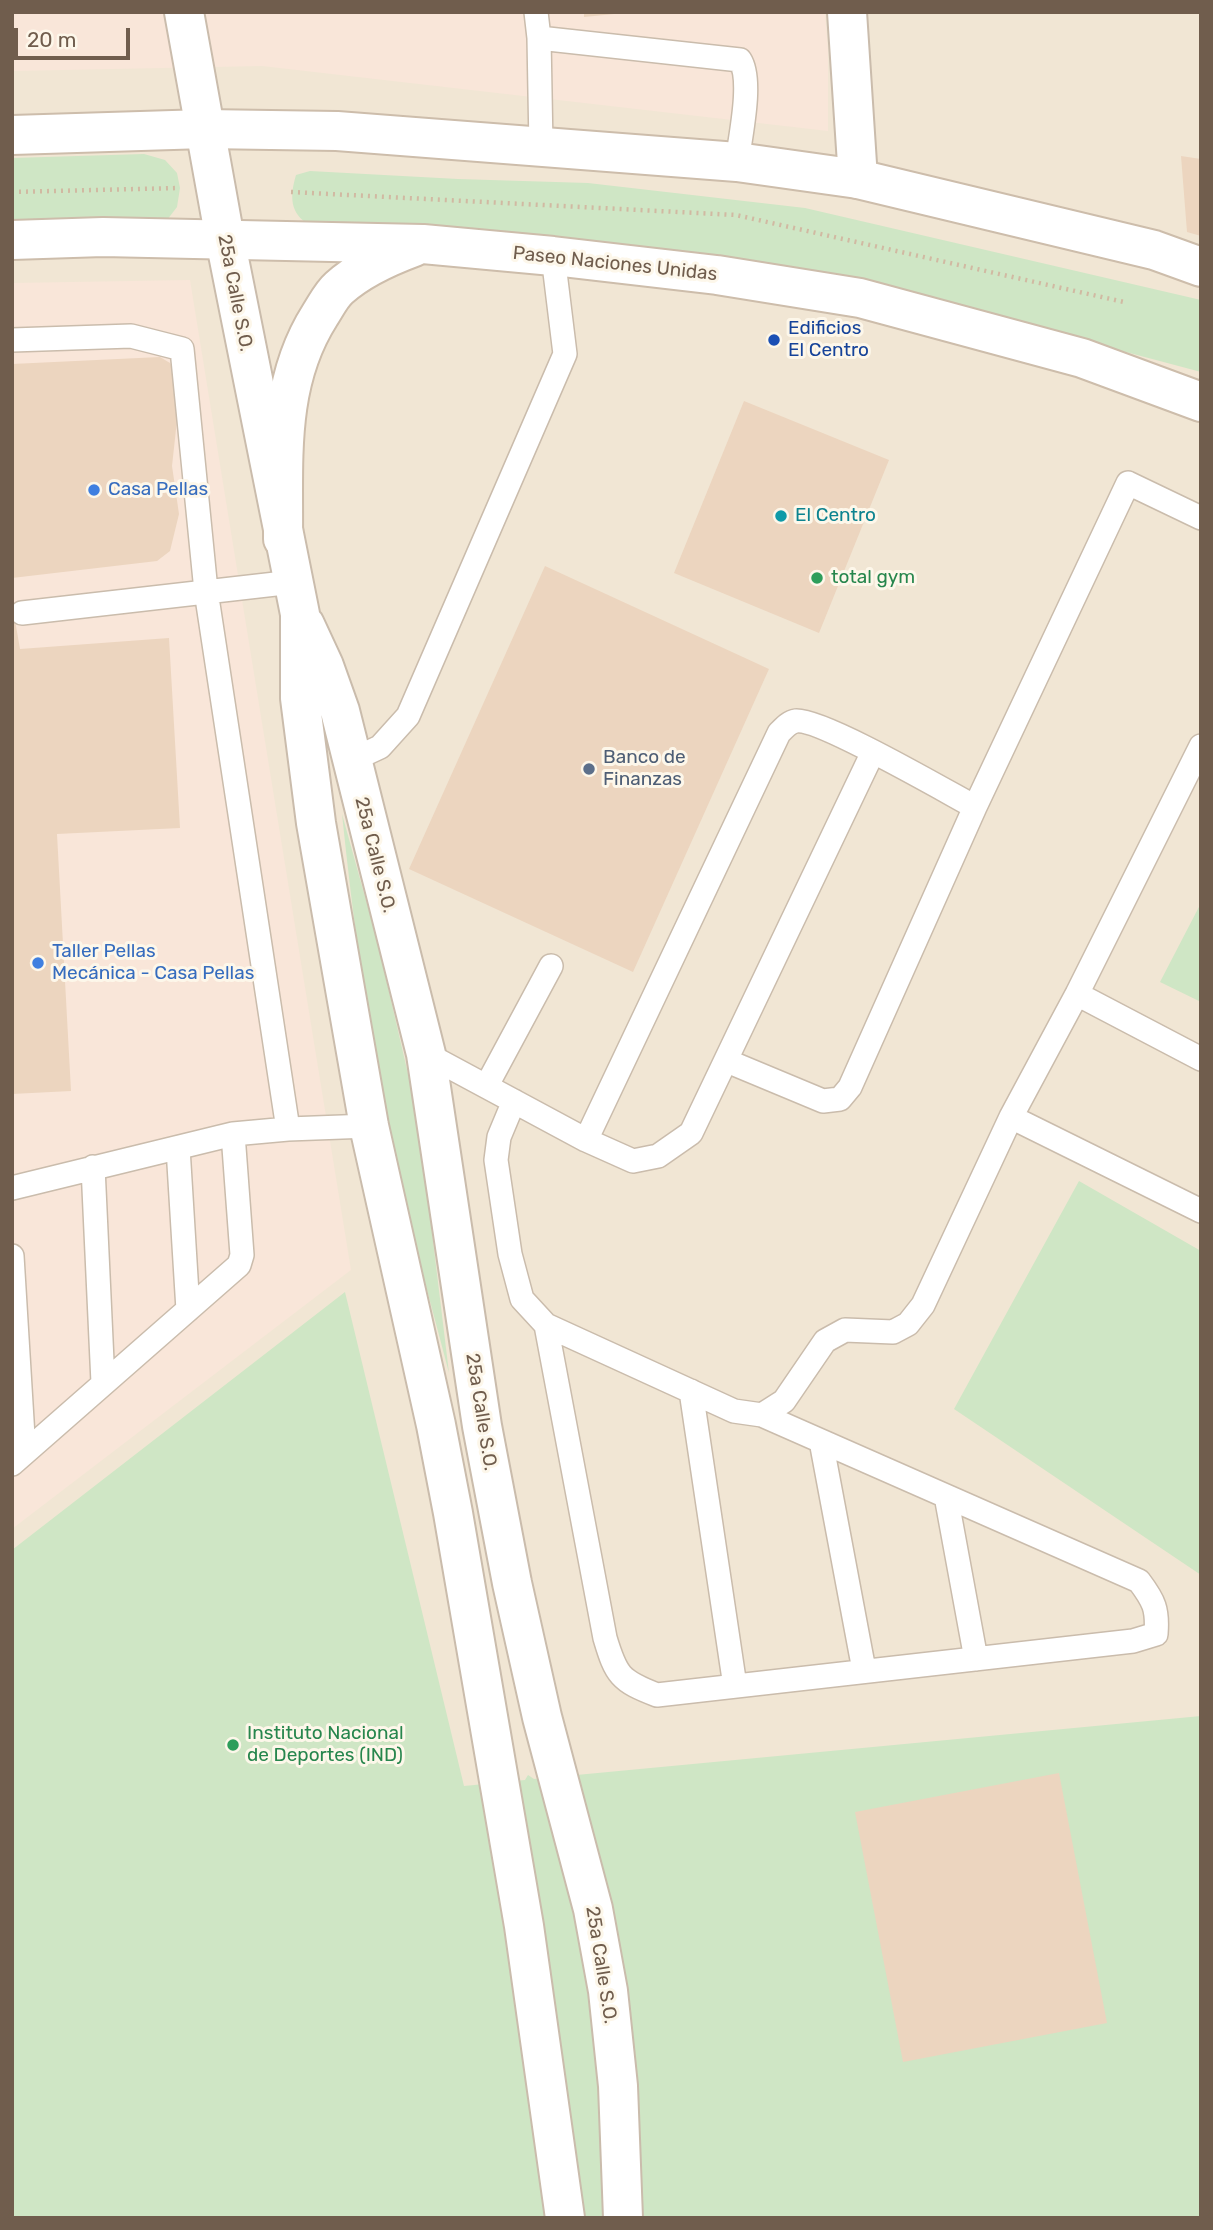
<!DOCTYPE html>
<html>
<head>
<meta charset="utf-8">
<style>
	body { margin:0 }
	#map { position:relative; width:1213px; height:2230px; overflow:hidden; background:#faf4e5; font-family:Rubik,sans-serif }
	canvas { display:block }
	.frame { position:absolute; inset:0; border:14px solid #705d4d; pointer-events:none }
	.scale { position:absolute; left:14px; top:28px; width:116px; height:32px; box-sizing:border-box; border:4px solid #705d4d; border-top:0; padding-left:9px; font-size:21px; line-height:24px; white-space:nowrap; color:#705d4d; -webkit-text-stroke:5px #fdf7ea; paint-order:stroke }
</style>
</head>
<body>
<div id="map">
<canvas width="1213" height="2230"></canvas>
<div class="frame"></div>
<div class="scale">20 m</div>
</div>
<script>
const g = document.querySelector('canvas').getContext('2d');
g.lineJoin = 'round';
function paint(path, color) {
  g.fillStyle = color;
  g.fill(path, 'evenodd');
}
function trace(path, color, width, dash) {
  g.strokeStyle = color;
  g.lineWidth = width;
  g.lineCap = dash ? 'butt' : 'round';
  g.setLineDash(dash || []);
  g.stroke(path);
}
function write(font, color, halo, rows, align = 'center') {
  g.font = font + ' Rubik,sans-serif';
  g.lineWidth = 6;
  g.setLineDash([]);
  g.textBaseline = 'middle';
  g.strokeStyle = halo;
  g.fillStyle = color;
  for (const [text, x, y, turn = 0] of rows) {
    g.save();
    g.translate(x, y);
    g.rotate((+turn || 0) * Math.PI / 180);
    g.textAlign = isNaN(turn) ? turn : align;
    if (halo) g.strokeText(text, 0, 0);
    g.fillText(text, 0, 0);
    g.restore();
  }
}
const residential = new Path2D(`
	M12 12H1201V2218H12Z`);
const commercial = new Path2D(`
	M12 12H825L828 50V131L262 66 12 71Z
	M190 280 351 1270 12 1529V283Z`);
const green = new Path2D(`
	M144 154 165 160 177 173 180 188 177 207 167 220 12 228V158Z
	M310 171 458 179 588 183 805 208 1201 300V372L1062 335 310 225C289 214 290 195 296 175Z
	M342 814 377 940 418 1117 449 1373C428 1292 405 1212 388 1130 367 1025 353 920 342 814Z
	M1201 903V1002L1160 982Z
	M1079 1181 1201 1251V1575L954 1409Z
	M345 1292 464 1786 525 1780 528 1775 534 1779 1201 1716V2218H12V1550Z`);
const building = new Path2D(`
	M584 12H614V14L584 17Z
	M1181 156 1201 159V236L1187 232Z
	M160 357 170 363 177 377 180 393 172 466 179 514 170 551 157 561 12 578V364Z
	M744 401 889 460 819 633 674 573Z
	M545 566 769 669 633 972 409 869Z
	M12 603 20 649 169 638 180 828 57 834 71 1091 12 1094Z
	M1059 1773 1107 2023 903 2062 855 1812Z`);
const path = new Path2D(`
	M12 192 179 188
	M291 192 736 215 1124 302`);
const service = new Path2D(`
	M536 12 539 38 541 147
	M539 38 740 60C753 80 740 138 737 162
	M12 340 131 336 182 349 206 591 288 1129
	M22 613 293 582
	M352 760 380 747 408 716 565 354 553 256
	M1077 994 1201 1059
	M426 1054 586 1140 633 1161 658 1156 691 1133 873 752
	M727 1061 823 1101 840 1099 850 1087 975 807 1128 483 1201 518
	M487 1085 551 966
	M514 1101 499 1137 496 1160 510 1254 522 1299 546 1325 734 1411 762 1415 784 1401 825 1341 845 1330 893 1332 908 1324 923 1305 1011 1117 1077 994 1201 746
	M1011 1117 1201 1211
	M586 1140 779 733C784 728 789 722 796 721 820 718 947 792 975 807
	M178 1148 188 1310
	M93 1167 103 1383
	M12 1188 233 1134 288 1129 369 1126
	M12 1256 24 1453
	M546 1325 605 1638C616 1675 620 1681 657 1695L1133 1641 1156 1634C1158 1609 1154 1601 1139 1581L762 1415
	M691 1391 735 1686
	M821 1441 864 1670
	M12 1464 239 1265 242 1255 233 1134
	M946 1496 976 1659`);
const minor = new Path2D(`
	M847 12 858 179`);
const tertiary = new Path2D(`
	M184 12 225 239 300 614V698L316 823 369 1126 436 1425 453 1513 524 1926 565 2218
	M305 625 324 666 340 711 426 1054 482 1426 512 1583 542 1717 593 1909 608 1991 618 2086 623 2218`);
const secondary = new Path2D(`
	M12 135 205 129 337 131 737 162 858 179 1154 250 1201 267
	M12 240 103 237 423 244 553 256 717 275 860 298 1082 358 1201 402
	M283 539C284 461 276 384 320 315 326 306 331 295 339 288 360 269 387 257 414 247`);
const markers = [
	[774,340,7,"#1a4fb4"],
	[94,490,7,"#3f7fe0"],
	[781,516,7,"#0f9aa8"],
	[817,578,7,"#2e9e5b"],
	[589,769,7,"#5c6f8a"],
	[38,963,7,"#3f7fe0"],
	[233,1745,7,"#2e9e5b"]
];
const streetNames = [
	["Paseo Naciones Unidas",615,264,6],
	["25a Calle S.O.",235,293,79],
	["25a Calle S.O.",375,855,76],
	["25a Calle S.O.",481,1412,81],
	["25a Calle S.O.",601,1965,81]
];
const transitNames = [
	["Edificios",788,329],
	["El Centro",788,351]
];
const shopNames = [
	["Casa Pellas",108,490],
	["Taller Pellas",52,952],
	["Mecánica - Casa Pellas",52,974]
];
const cultureNames = [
	["El Centro",795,516]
];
const leisureNames = [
	["total gym",831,578],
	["Instituto Nacional",247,1734],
	["de Deportes (IND)",247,1756]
];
const serviceNames = [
	["Banco de",603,758],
	["Finanzas",603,780]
];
paint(residential, '#f1e6d4');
paint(commercial, '#f9e6d9');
paint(green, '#cfe6c5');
paint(building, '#ecd5bf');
trace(service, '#cabcac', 26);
trace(minor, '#cabcac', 42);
trace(tertiary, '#cabcac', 42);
trace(secondary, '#cdbdab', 42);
trace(path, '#d1b9a2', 4.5, [2, 5]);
trace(service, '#fff', 23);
trace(minor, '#fff', 38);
trace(tertiary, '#fff', 38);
trace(secondary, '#fff', 38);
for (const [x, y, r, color] of markers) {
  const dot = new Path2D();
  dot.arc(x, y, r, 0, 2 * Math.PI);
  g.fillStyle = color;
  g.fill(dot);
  trace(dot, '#fdf7ea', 2.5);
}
write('19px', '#705d4d', '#fdf7ea', streetNames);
write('19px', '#164399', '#fdf7ea', transitNames, 'left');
write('19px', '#366cbe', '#fdf7ea', shopNames, 'left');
write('19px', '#0d838f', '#fdf7ea', cultureNames, 'left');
write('19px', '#27864d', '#fdf7ea', leisureNames, 'left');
write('19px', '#4e5e75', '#fdf7ea', serviceNames, 'left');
</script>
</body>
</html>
